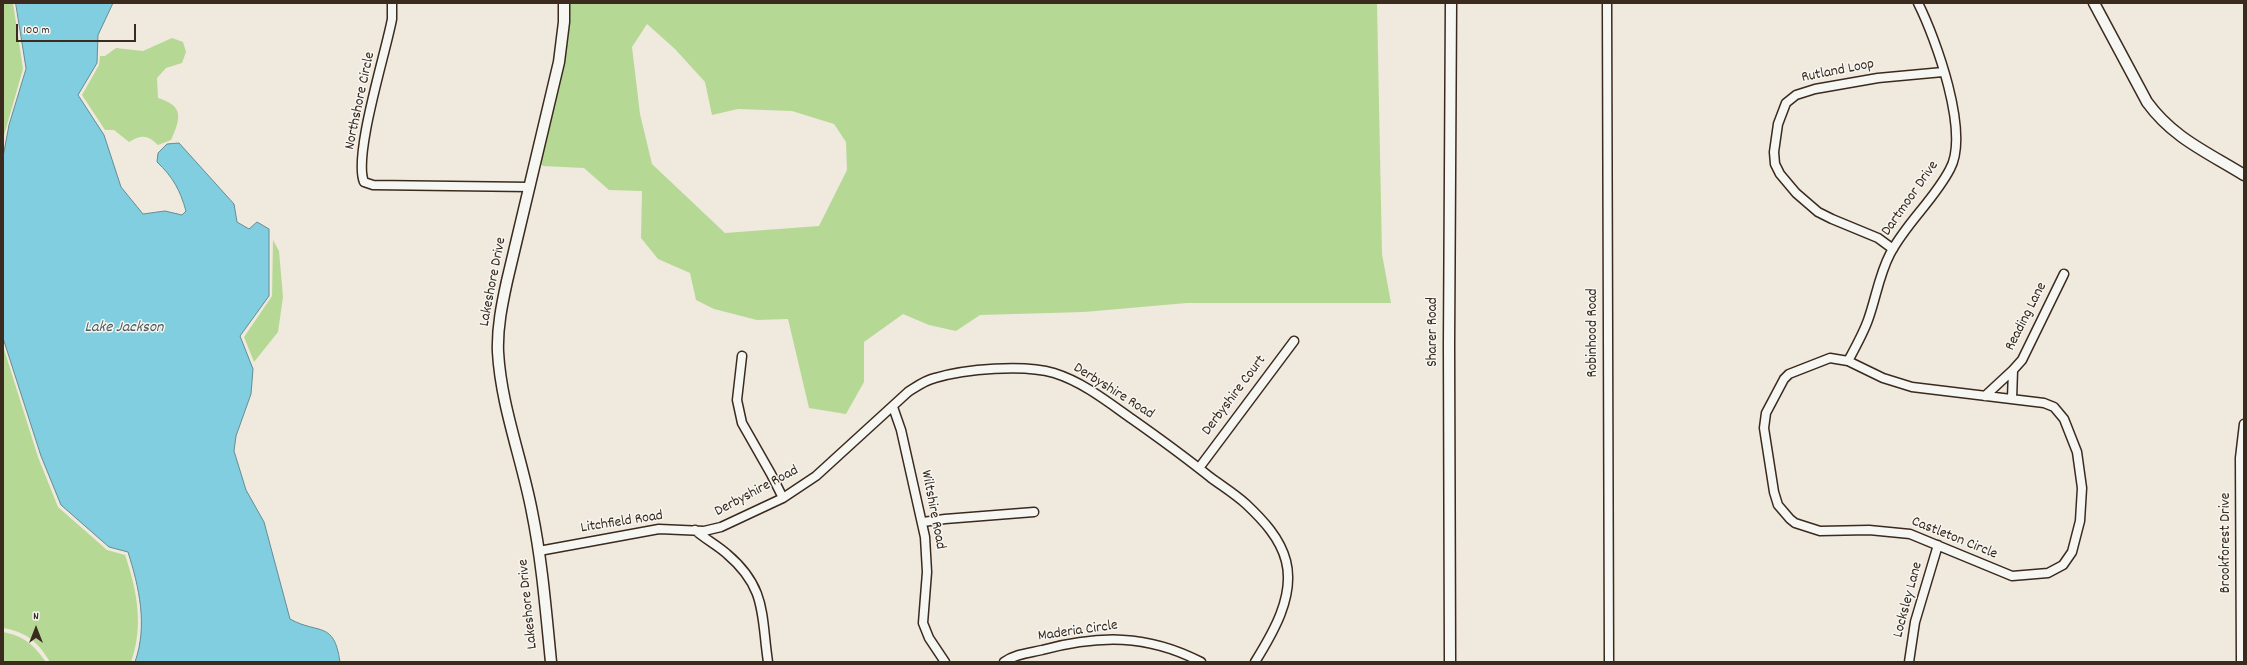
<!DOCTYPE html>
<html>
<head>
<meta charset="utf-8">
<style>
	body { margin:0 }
	#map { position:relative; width:2247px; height:665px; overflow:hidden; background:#f0e9dd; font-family:Dekko,sans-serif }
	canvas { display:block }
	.frame { position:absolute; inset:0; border:4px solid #3b2a1e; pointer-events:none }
	.north { position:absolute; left:16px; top:609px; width:40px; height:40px; -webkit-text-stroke:3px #f6f6f2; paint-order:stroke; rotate:0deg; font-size:11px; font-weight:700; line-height:16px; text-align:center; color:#3b2a1e }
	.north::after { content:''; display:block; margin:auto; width:14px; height:18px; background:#3b2a1e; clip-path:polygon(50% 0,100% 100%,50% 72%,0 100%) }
	.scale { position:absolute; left:16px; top:24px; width:120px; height:18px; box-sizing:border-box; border:2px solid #3b2a1e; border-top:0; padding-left:5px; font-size:12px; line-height:14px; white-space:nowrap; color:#3b2a1e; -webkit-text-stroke:3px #f6f6f2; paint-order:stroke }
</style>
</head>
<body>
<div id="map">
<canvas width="2247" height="665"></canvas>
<div class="frame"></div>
<div class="north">N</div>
<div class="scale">100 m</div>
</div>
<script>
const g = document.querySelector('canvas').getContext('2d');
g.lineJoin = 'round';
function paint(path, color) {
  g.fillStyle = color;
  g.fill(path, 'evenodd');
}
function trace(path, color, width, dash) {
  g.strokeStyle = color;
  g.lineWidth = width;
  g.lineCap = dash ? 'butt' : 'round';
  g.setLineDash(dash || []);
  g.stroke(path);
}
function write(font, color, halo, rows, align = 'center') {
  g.font = font + ' Dekko,sans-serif';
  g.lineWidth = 3;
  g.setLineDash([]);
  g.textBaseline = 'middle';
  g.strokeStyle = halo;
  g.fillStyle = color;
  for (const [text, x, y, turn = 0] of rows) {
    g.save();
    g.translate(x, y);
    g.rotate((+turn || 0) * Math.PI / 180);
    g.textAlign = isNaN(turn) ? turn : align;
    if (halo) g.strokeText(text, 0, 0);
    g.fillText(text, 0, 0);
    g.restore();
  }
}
const green = new Path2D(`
	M3 3H13L23 69 3 139Z
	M568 3H1377L1382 254 1391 303H1187L1084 312 980 315 956 331 929 325 903 314 864 342V382L846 414 809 408 788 319 757 320 714 309 696 300 690 273 658 259 641 238 642 191 609 190 584 168 543 166 540 163 566 49ZM647 24 675 49 705 82 712 115 738 109 792 111 834 124 846 142 847 170 819 226 725 233 652 164 640 114 632 47Z
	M172 38 183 42 186 52 182 63 166 68 157 78 158 98C184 106 181 118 171 140L158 145C148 135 142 134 129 142L114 130H105L82 95 99 65 100 56H105L116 48 143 51Z
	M273 240 279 251 283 297 278 332 254 362 244 337 272 296Z
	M3 346 38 457 58 507 107 550 125 555C137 590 144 626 131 662H50C38 642 27 632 3 628Z
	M3 632C24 636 34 645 46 662H3Z`);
const water = new Path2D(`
	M16 3H113L98 35 97 63 78 95 104 135 121 187 143 214 165 211 182 215 186 211C180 190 173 177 157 162L158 153 167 144 179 143 234 204 237 222 249 229 257 222 269 229V296L240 336 253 369 251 394 236 436 234 451 246 490 264 522 290 619C319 635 334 620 340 662H135C148 625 139 587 128 552L109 547 61 505 41 456 3 338V157L9 125 26 69Z`);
const minor = new Path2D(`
	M392 3V19C386 52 353 155 364 182L373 185 530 187
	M1607 3 1609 662
	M1893 249 1878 238 1832 219 1818 212 1796 193 1780 174 1775 164 1774 152 1778 124 1786 103 1796 95 1815 89 1878 78 1943 72
	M742 356 737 400 742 423 771 474 783 498
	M1830 358 1848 361 1883 378 1912 387 2044 403 2054 407 2064 419 2077 452 2082 488 2080 521 2072 552 2063 565 2048 573 2012 576 1910 534 1869 530 1820 531 1795 523 1790 519 1778 505 1774 492 1764 428 1766 413 1784 379 1789 374Z
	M1848 361C1855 348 1863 334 1868 320 1876 298 1879 275 1890 254 1906 223 1934 200 1950 169 1970 133 1936 39 1918 3
	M2013 370 2022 360 2064 274
	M1985 396 2013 370 2012 399
	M893 407 901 430 925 537 927 572 923 623 929 638 945 662
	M1199 468 1294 341
	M923 522 945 519 1034 512
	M695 530C705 539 717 545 727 554 767 588 761 615 768 662
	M539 551 659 529 704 531 721 527 783 498 816 476 908 392C916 387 925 380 935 378 965 369 1024 364 1054 373 1083 382 1108 402 1132 419 1159 438 1185 457 1210 477 1222 486 1235 494 1246 504 1263 520 1280 538 1286 561 1295 596 1273 633 1255 662
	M1004 662C1015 654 1029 653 1042 650 1099 635 1147 634 1201 662
	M1909 662 1915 622 1938 545
	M2241 662 2240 458 2244 424`);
const tertiary = new Path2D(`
	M2094 3 2147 102C2173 138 2207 152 2244 175
	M551 662C546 612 542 561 532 512 522 459 501 406 498 352 497 328 502 304 507 281L559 62 564 22V3
	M1450 662 1449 344 1451 3`);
const streetNames = [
	["Rutland Loop",1838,72,-11],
	["Northshore Circle",361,101,-78],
	["Dartmoor Drive",1911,199,-55],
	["Lakeshore Drive",494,282,-79],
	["Reading Lane",2027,317,-63],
	["Sharer Road",1434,332,-90],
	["Robinhood Road",1594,333,-90],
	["Derbyshire Road",1113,392,32],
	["Derbyshire Court",1235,396,-53],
	["Derbyshire Road",757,492,-28],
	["Wiltshire Road",932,510,79],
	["Litchfield Road",622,523,-9],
	["Castleton Circle",1954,539,22],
	["Brookforest Drive",2227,543,-90],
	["Locksley Lane",1909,600,-75],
	["Lakeshore Drive",529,604,-96],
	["Maderia Circle",1078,632,-8]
];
const waterNames = [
	["Lake Jackson",124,329]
];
paint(green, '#b5d994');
paint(water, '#80cedf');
trace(water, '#648c92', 1);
trace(minor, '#3b2a1e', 11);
trace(tertiary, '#3b2a1e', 13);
trace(minor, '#f6f6f2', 8);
trace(tertiary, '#f6f6f2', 10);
write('15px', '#3b2a1e', '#f6f6f2', streetNames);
write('italic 16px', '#505b58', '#f6f6f2', waterNames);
</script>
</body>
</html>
